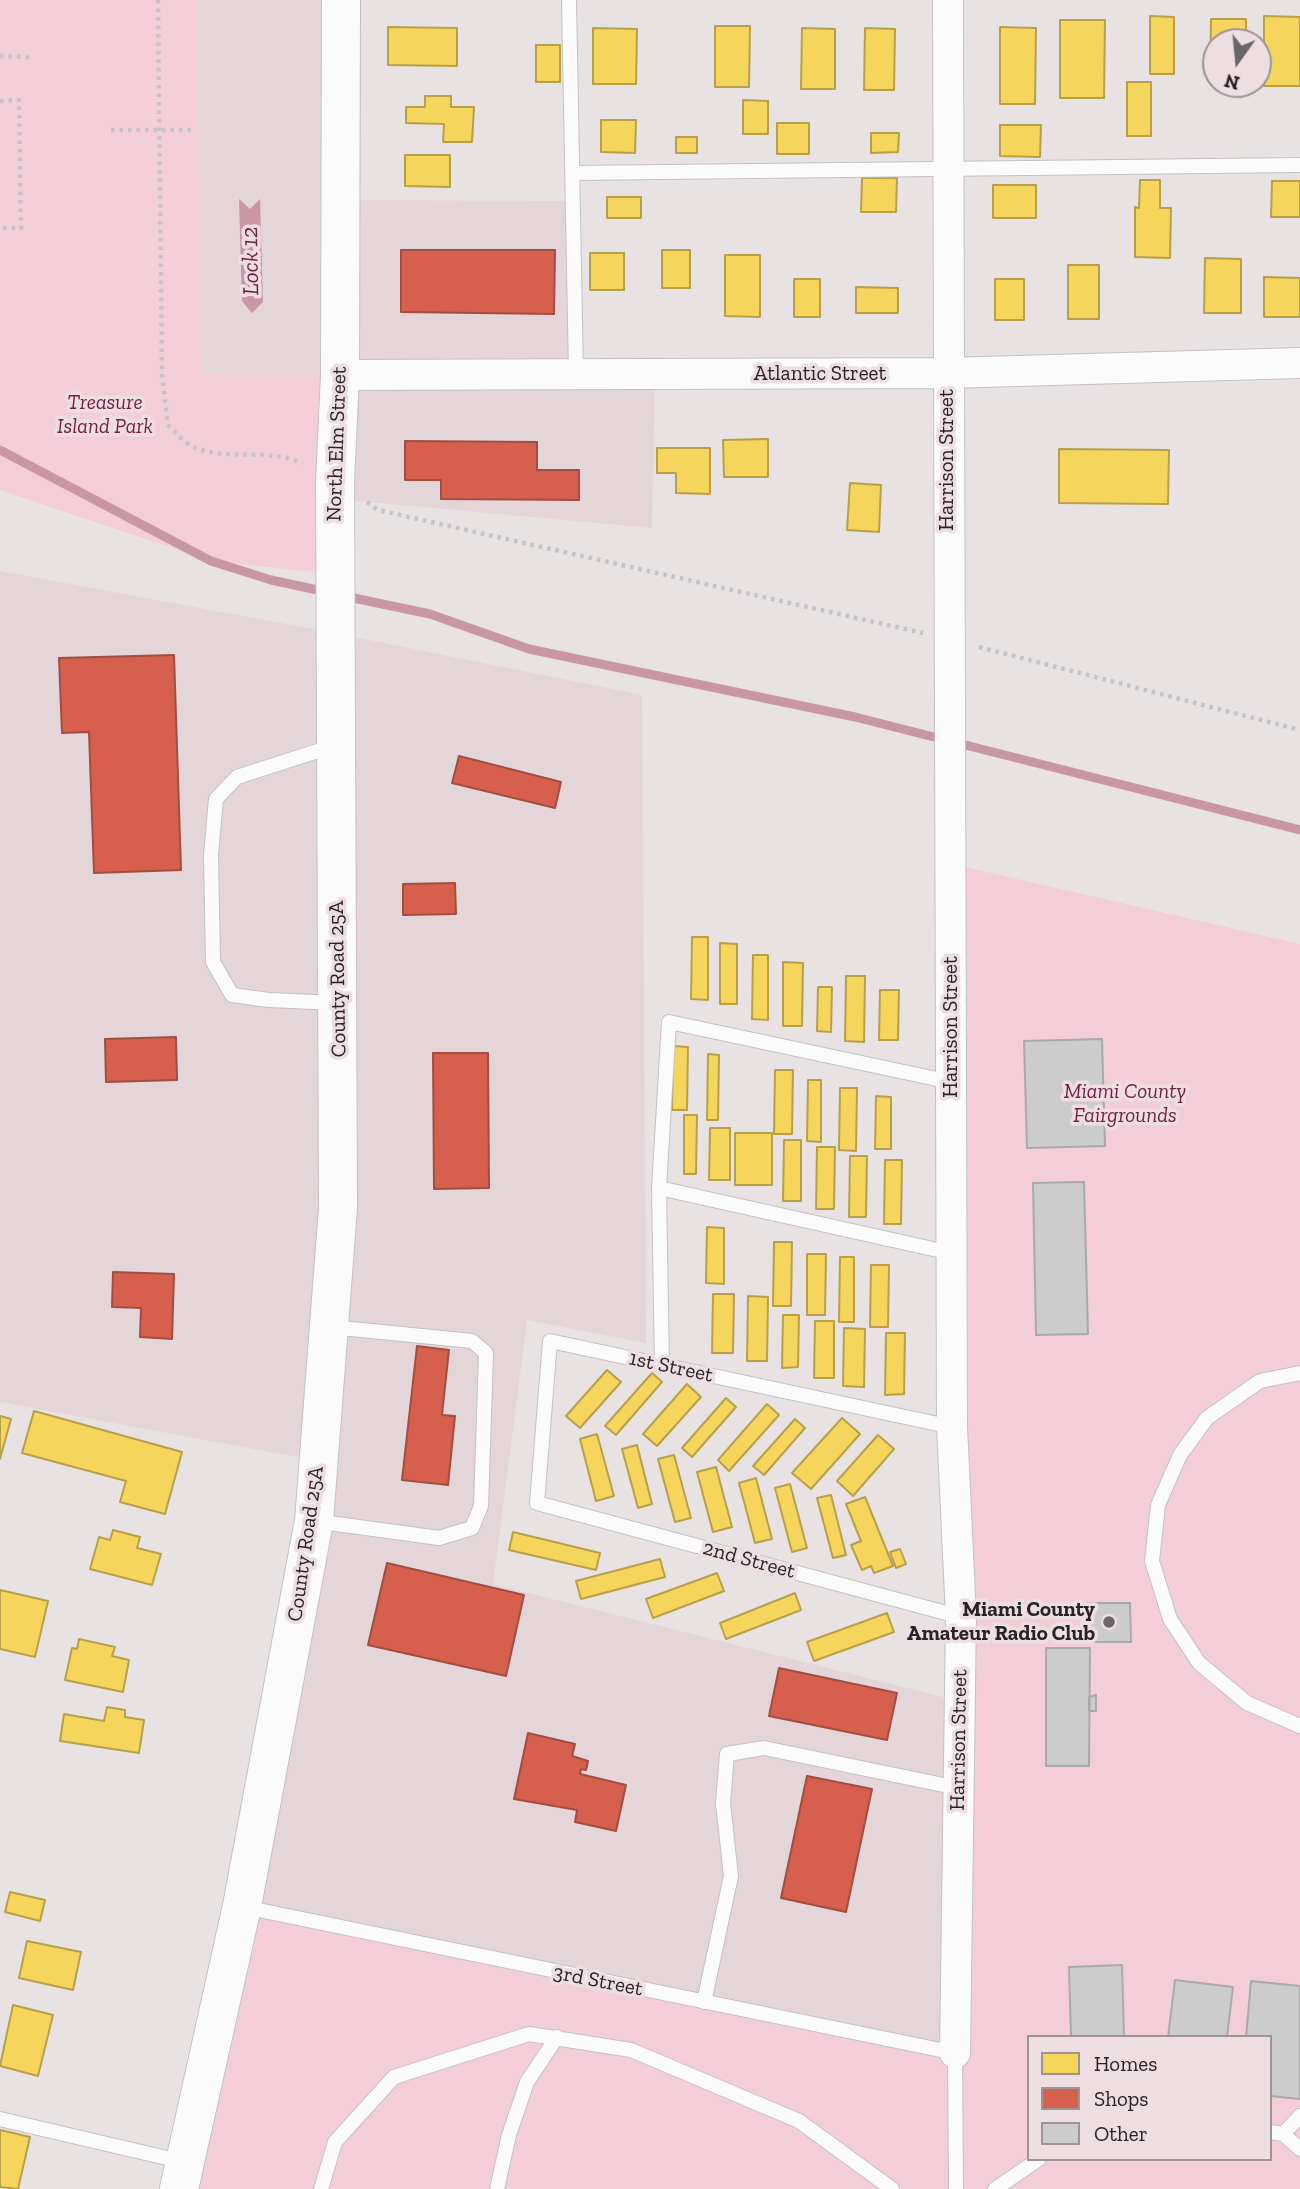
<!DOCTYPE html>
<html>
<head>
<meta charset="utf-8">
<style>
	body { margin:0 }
	#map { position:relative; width:1300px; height:2189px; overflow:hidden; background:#e8e2e3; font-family:"Zilla Slab",serif }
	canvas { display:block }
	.legend { position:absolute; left:1027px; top:2035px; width:245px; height:126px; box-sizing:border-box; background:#ecdee1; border:2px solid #9e9395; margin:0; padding:9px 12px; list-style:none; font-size:21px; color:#282324 }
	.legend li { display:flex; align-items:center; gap:14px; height:35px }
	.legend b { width:35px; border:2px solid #9e9395 }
	.north { position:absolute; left:1202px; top:28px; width:70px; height:70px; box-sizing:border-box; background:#ecdee1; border:2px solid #9e9395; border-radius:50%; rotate:195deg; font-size:19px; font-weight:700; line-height:28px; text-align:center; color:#282324 }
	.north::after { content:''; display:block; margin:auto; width:24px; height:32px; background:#6b6667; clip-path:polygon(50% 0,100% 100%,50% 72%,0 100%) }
</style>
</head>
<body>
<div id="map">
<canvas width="1300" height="2189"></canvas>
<ul class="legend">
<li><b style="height:19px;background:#f6d55c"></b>Homes</li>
<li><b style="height:19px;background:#d6604d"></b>Shops</li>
<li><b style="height:19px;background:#cccccd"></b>Other</li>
</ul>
<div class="north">N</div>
</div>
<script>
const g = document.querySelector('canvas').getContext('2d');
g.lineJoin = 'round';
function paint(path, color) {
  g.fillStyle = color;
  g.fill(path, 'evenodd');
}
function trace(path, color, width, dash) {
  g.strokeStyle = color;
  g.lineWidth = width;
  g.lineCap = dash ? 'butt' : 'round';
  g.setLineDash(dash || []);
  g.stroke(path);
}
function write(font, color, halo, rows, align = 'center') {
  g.font = font + ' "Zilla Slab",serif';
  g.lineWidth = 7;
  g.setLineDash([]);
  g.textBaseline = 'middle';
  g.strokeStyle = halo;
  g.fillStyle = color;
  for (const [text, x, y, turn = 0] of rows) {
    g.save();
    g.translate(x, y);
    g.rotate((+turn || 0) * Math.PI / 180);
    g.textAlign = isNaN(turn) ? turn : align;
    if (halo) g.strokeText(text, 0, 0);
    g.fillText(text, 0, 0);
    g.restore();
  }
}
const built = new Path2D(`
	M197 0H341V200L573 201 576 374H655L652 528 335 499 339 375 201 374Z
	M0 571 335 633 642 695 646 1343 527 1320 493 1584 959 1701 955 2053 242 1906 319 1461 0 1402Z`);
const green = new Path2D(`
	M0 0H197L201 374 340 375 335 574 211 561 0 490Z
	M952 864 1300 944V2189H179L242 1906 955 2053ZM1029 2037H1270V2159H1029Z`);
const water = new Path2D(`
	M239 199 250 209 260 199 263 302 252 313 242 301Z`);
const homes = new Path2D(`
	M1150 16 1174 17V74H1150Z
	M1264 16 1300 17V86H1264Z
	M1211 19H1246V42H1216V83H1210Z
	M1060 20H1105L1104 98H1060Z
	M715 26H750L749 87H715Z
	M388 27 457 28V66L388 65Z
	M1000 27 1036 28 1035 104H1000Z
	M593 28 637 29 636 84H593Z
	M802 28 835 29V89H801Z
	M865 28 895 29 894 90H864Z
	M536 45H560V82H536Z
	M1127 82H1151V136H1127Z
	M425 96H451V107H474L472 142H443L444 124 406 123V107H425Z
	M743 100 768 101V134H743Z
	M601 120H636L635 153 601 152Z
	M777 123H809V154H777Z
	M1000 125H1041L1040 157 1000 156Z
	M871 133H899L898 152 871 153Z
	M676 137H697V153H676Z
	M405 155H450V187L405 186Z
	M862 178H897L896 212H861Z
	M1140 180H1160V208H1171L1170 258 1135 257V207L1139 208Z
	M1272 181H1300V217H1271Z
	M993 185H1036V218H993Z
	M607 197H641V218H607Z
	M662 250H690V288H662Z
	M590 253H624V290H590Z
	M725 255H760V317L725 316Z
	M1205 258 1241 259V313H1204Z
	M1068 265H1099V319H1068Z
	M1264 277 1300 278V317H1264Z
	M794 279H820V317H794Z
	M995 279H1024V320H995Z
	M856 287 898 288V313H856Z
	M768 439V477H724L723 440Z
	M657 448H710V494L676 493V473H657Z
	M1059 449 1169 450 1168 504 1059 503Z
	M850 483 881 485 879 532 847 530Z
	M692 937H708V1000L691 999Z
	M720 943 737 944V1004H720Z
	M753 955H768V1020L752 1019Z
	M783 962 803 963 802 1026H783Z
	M846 976H865L864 1042 845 1041Z
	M818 987H832L831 1032 817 1031Z
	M880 990H899L898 1040H879Z
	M673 1046 688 1047 687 1110H672Z
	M708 1054 719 1055 718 1120H707Z
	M775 1070H793L792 1134H774Z
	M808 1080H821V1142L807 1141Z
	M840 1088H857L856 1151 839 1150Z
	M876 1096 891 1097V1149H875Z
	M684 1115H697L696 1174H684Z
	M710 1128H730V1180H709Z
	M735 1133H772V1185H735Z
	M784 1140H801V1201H783Z
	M817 1147H835L834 1209H816Z
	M850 1156H867L866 1217H849Z
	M885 1160H902L901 1224H884Z
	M707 1227 724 1228V1284L706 1283Z
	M774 1242H792L791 1306H773Z
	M807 1254H826L825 1315H807Z
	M840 1257H854V1322H839Z
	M871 1265H889L888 1327H870Z
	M713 1294H734L733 1353H712Z
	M748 1296 768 1297 767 1361H747Z
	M783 1315H799L798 1367 782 1368Z
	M815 1321H834V1378H814Z
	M844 1328 865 1329 864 1387 843 1386Z
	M886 1333H905L904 1394 885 1395Z
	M607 1370 621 1382 580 1428 566 1416Z
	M652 1373 662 1382 616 1435 605 1426Z
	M687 1384 701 1397 657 1446 643 1434Z
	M726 1398 736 1407 692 1457 682 1448Z
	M767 1404 779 1415 729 1471 718 1460Z
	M34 1411 182 1452 165 1514 120 1502 126 1481 22 1453Z
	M0 1416 11 1419 0 1459Z
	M842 1418 860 1434 811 1489 792 1473Z
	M795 1419 805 1428 764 1475 753 1466Z
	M597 1434 614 1496 596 1501 580 1439Z
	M878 1435 894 1449 853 1496 837 1481Z
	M637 1445 652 1504 638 1508 622 1449Z
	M674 1455 691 1518 675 1522 658 1459Z
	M716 1467 732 1527 713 1532 697 1472Z
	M756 1478 772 1539 755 1543 739 1483Z
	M790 1484 807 1548 792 1552 775 1488Z
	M831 1495 846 1555 833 1558 817 1498Z
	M865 1497 893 1566 874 1573 871 1566 862 1570 851 1545 861 1541 846 1504Z
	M113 1530 140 1537 137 1548 161 1554 152 1585 90 1569 99 1537 110 1540Z
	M513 1532 600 1553 596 1570 509 1550Z
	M900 1549 906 1564 896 1568 890 1552Z
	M660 1559 665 1577 581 1599 576 1581Z
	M717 1573 724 1591 653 1618 646 1599Z
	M0 1590 48 1601 35 1657 0 1649Z
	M795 1593 801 1610 726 1639 720 1623Z
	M887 1613 894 1632 814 1661 807 1642Z
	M79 1639 115 1647 112 1656 129 1660 123 1692 65 1680 72 1648 77 1649Z
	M107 1707 125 1710V1717L144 1720 139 1753 60 1741 64 1714 104 1721Z
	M10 1892 45 1900 40 1921 5 1912Z
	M27 1941 81 1952 73 1990 19 1978Z
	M13 2005 53 2015 38 2076 0 2066Z
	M0 2130 30 2137 18 2189 0 2187Z`);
const shops = new Path2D(`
	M401 250H555L554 314 401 312Z
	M405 441 537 442V470H579V500L441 499V480H405Z
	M174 655 181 870 94 873 89 732 62 733 59 658Z
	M459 756 561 782 555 808 452 783Z
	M455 883 456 914 403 915V884Z
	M176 1037 177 1080 106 1082 105 1039Z
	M433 1053H488L489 1188 434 1189Z
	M113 1272 174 1274 172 1339 140 1337 141 1308 112 1307Z
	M417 1346 449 1350 442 1415 455 1416 448 1485 402 1480Z
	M387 1563 524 1595 506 1676 368 1645Z
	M779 1668 897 1693 887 1740 769 1716Z
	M528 1733 575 1744 572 1756 588 1761 586 1770 581 1769 580 1774 626 1785 616 1831 575 1822 577 1810 514 1799Z
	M807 1776 872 1789 846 1912 781 1898Z`);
const stream = new Path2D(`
	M0 450 211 561 271 580 327 592
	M344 596 430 614 529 649 855 717 1300 830`);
const building = new Path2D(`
	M1102 1039 1105 1146 1027 1148 1024 1041Z
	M1084 1182 1088 1334 1036 1335 1033 1183Z
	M1087 1603H1130L1131 1642H1087Z
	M1046 1648H1090L1089 1766H1046Z
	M1096 1695V1711H1089V1697Z
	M1122 1965 1124 2037H1071L1069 1967Z
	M1175 1980 1233 1987 1227 2037H1168Z
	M1251 1981 1300 1986V2099L1270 2096V2037H1246Z`);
const path = new Path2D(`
	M158 0 162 375 168 425C175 432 184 443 193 447 227 462 273 447 302 464
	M0 56 29 57
	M0 101 19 100 21 228H0
	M111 130H195
	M367 502 378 510 923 633
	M979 647 1300 730`);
const service = new Path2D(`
	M569 0 576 374
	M572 173 1300 165
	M333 746 237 777 216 799 211 855 213 962 232 995 269 1000 337 1003
	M659 1188 951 1253
	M662 1365 659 1188 669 1022 951 1082
	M1300 1373 1260 1381 1207 1418 1180 1455 1158 1505 1152 1561 1170 1619 1199 1663 1247 1703 1300 1726
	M952 1427 550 1341 537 1503 961 1617
	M315 1521 439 1538 472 1528 481 1506 486 1353 472 1341 331 1327
	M244 1907 955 2053 956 2189
	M704 2002 731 1876 723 1803 727 1754 764 1748 958 1788
	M0 2119 184 2162
	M1270 2132 1283 2134 1300 2149
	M1283 2134 1300 2116
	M321 2189 335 2142 394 2077 529 2034 631 2050 799 2121 892 2189
	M497 2189 509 2135 527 2082 557 2037
	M995 2189 1039 2159`);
const minor = new Path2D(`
	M948 0 952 1427 961 1617 955 2053
	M340 375 947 373 1300 363`);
const secondary = new Path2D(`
	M179 2189 242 1906 314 1521 338 1208 335 482 340 375 341 0`);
const markers = [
	[1109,1622,7,"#6b6667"]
];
const streetNames = [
	["Atlantic Street",820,374],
	["North Elm Street",337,444,-88],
	["Harrison Street",947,460,-90],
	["County Road 25A",338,979,-91],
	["Harrison Street",951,1027,-90],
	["1st Street",671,1367,12],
	["County Road 25A",306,1544,-82],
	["2nd Street",749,1560,15],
	["Harrison Street",959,1740,-89],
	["3rd Street",598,1981,11]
];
const parkNames = [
	["Treasure",105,403],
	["Island Park",105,427],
	["Miami County",1125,1092],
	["Fairgrounds",1125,1116]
];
const poiNames = [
	["Miami County",1095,1610],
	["Amateur Radio Club",1095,1634]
];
const waterNames = [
	["Lock 12",251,261,-91]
];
paint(built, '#e3d5d8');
paint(green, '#f3ced8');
paint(water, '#c996a5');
paint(homes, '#f6d55c');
trace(homes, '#b8a04b', 2);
paint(shops, '#d6604d');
trace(shops, '#a24e41', 2);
trace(stream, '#c996a5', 9);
paint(building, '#cccccd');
trace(building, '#a9a9aa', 2);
trace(service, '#c5c0c1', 16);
trace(minor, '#c5c0c1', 32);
trace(secondary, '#c5c0c1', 40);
trace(path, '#c6c4c4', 4.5, [3.5, 5]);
trace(service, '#fcfbfb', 14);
trace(minor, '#fcfbfb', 30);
trace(secondary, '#fcfbfb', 38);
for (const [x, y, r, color] of markers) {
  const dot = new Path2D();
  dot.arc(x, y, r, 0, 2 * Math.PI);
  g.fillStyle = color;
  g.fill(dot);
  trace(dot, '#ecdee1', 2.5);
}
write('21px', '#282324', '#ecdee1', streetNames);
write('italic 21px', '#741e41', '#ecdee1', parkNames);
write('bold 21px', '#282324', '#ecdee1', poiNames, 'right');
write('italic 23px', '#752041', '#ecdee1', waterNames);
</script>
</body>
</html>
